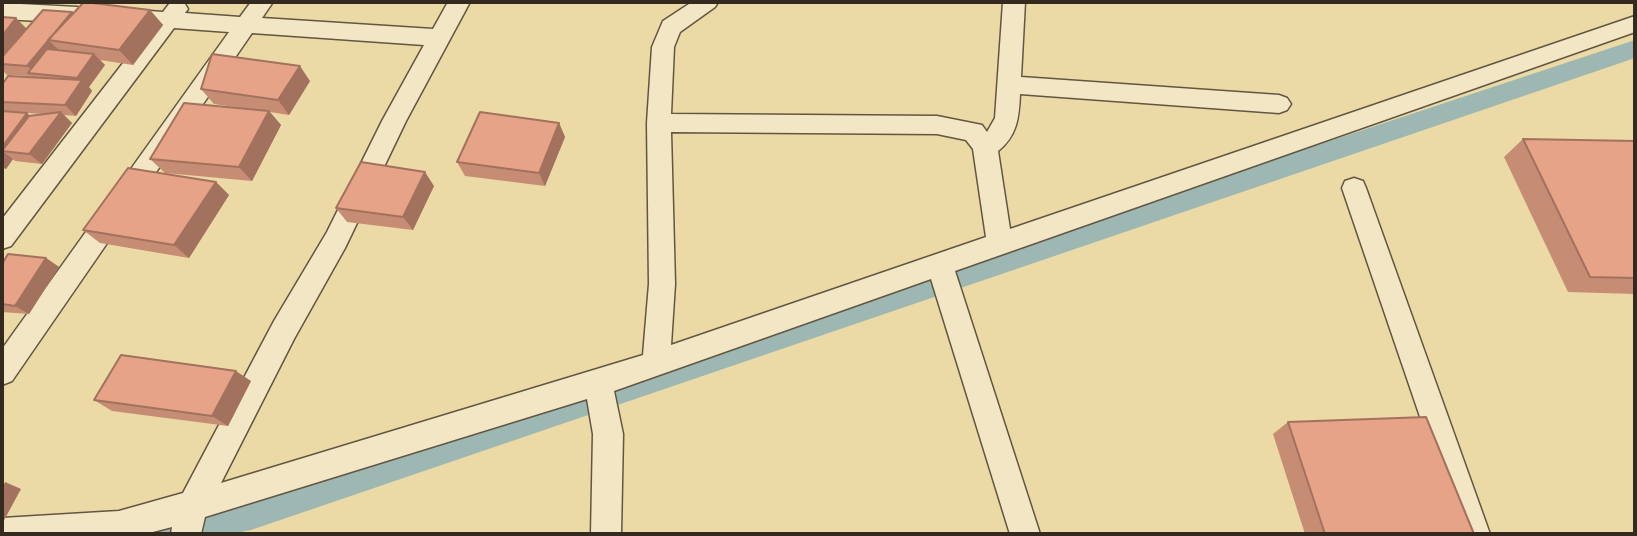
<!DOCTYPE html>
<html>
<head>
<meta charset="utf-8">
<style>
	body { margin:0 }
	#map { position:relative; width:1637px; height:536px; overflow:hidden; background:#ebd9a6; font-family:Cardo,serif }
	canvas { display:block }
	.frame { position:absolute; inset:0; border:4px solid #342a20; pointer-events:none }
</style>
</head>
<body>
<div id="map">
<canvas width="1637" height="536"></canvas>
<div class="frame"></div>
</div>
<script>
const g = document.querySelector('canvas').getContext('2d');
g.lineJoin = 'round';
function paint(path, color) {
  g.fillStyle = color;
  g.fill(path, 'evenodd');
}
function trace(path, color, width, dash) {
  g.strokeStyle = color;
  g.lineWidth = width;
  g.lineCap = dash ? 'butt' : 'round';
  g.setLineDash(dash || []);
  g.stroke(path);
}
const canal = new Path2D(`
	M1635 40V58L251 530 230 534H126L130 522 142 518 251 498Z`);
const minor = new Path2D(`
	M176 2 185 4 188 9 185 13 240 17 251 2H273L262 18 433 29 448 2H470L406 121 345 248 294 339 221 483 643 355 649 284 647 123 652 47 663 21 692 2H718L715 7 680 32 674 47 671 114 937 116 982 125 987 132 995 118 1003 2H1025L1021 77 1279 95 1287 98 1291 104 1287 110 1279 113 1020 94C1019 118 1017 136 998 151L1010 229 1635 16V32L955 271 1040 534H1010L931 279 614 391 623 434 621 534H591L593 434 587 399 205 517 201 534H171L172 527 145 534H2V518L119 511 183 493 274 321 327 232 382 121 424 45 252 33 12 381 2 385V349L229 32 174 28 11 246 2 249V219L151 27 114 23 111 17 114 11 122 9 163 12 169 4ZM671 132 937 134 966 140 973 149 986 237 671 345 675 284Z
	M2 3 77 7 85 10 88 15 85 20 77 23 2 19Z
	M1354 178 1363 181 1366 188 1490 534H1460L1342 188 1345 181Z`);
const wall = new Path2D(`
	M150 10 163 25 133 65 100 60 105 65 89 87 92 91 76 116 64 115 72 123 42 164 15 161 13 159 6 169 2 168V85L32 77 31 76 7 75 2 70V17L27 29 73 13ZM27 113 43 114 30 116Z
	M310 81 289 115 270 112 281 125 252 181 165 173 150 159 254 110 214 104 201 89Z
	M559 123 565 137 545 186 465 176 457 162Z
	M1523 139 1635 141V294L1568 292 1504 157Z
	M216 182 229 195 189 258 100 243 83 230Z
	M434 186 413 230 347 222 336 208Z
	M46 258 59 267 29 314 2 312V264Z
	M251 381 228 426 112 411 94 400Z
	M1288 422 1474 534H1305L1273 434Z`);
const shadedWall = new Path2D(`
	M150 10 163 25 133 65 119 50Z
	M16 18 27 29 2 62V36Z
	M48 40 60 51 36 74 27 66Z
	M94 54 105 65 89 87 92 91 76 116 65 105 80 82 77 78Z
	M300 66 310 81 289 115 278 100Z
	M269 111 281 125 252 181 239 167Z
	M61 112 72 123 42 164 29 154Z
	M27 113 39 124 2 151 13 159 6 169 2 166V147Z
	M559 123 565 137 545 186 539 173Z
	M425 172 434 186 413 230 403 217Z
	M216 182 229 195 189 258 174 245Z
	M46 258 59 267 29 314 15 306Z
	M236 371 251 381 228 426 212 416Z
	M5 482 21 489 2 524V489Z`);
const building = new Path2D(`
	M84 2 150 10 119 50 48 40Z
	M43 10 72 12 27 66 2 64V57Z
	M2 17 16 18 2 36Z
	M47 49 94 54 77 78 28 73Z
	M212 54 300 66 278 100 201 89Z
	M8 76 82 80 65 105 2 102V85Z
	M184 103 269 111 239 167 150 159Z
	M2 111 27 113 2 147Z
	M61 112 29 154 2 151 29 116Z
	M480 112 559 123 539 173 457 162Z
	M1523 139 1635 141V278L1590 277Z
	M361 162 425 172 403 217 336 208Z
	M128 168 216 182 174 245 83 230Z
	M8 254 46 258 15 306 2 304V264Z
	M121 355 236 371 212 416 94 400Z
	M1426 417 1474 534H1325L1288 422Z`);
paint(canal, '#9db7b3');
trace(minor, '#625642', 3);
paint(minor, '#f2e6c5');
paint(wall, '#c78c74');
paint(shadedWall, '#a2725e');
paint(building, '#e7a387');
trace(building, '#a2725e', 2);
</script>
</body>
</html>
